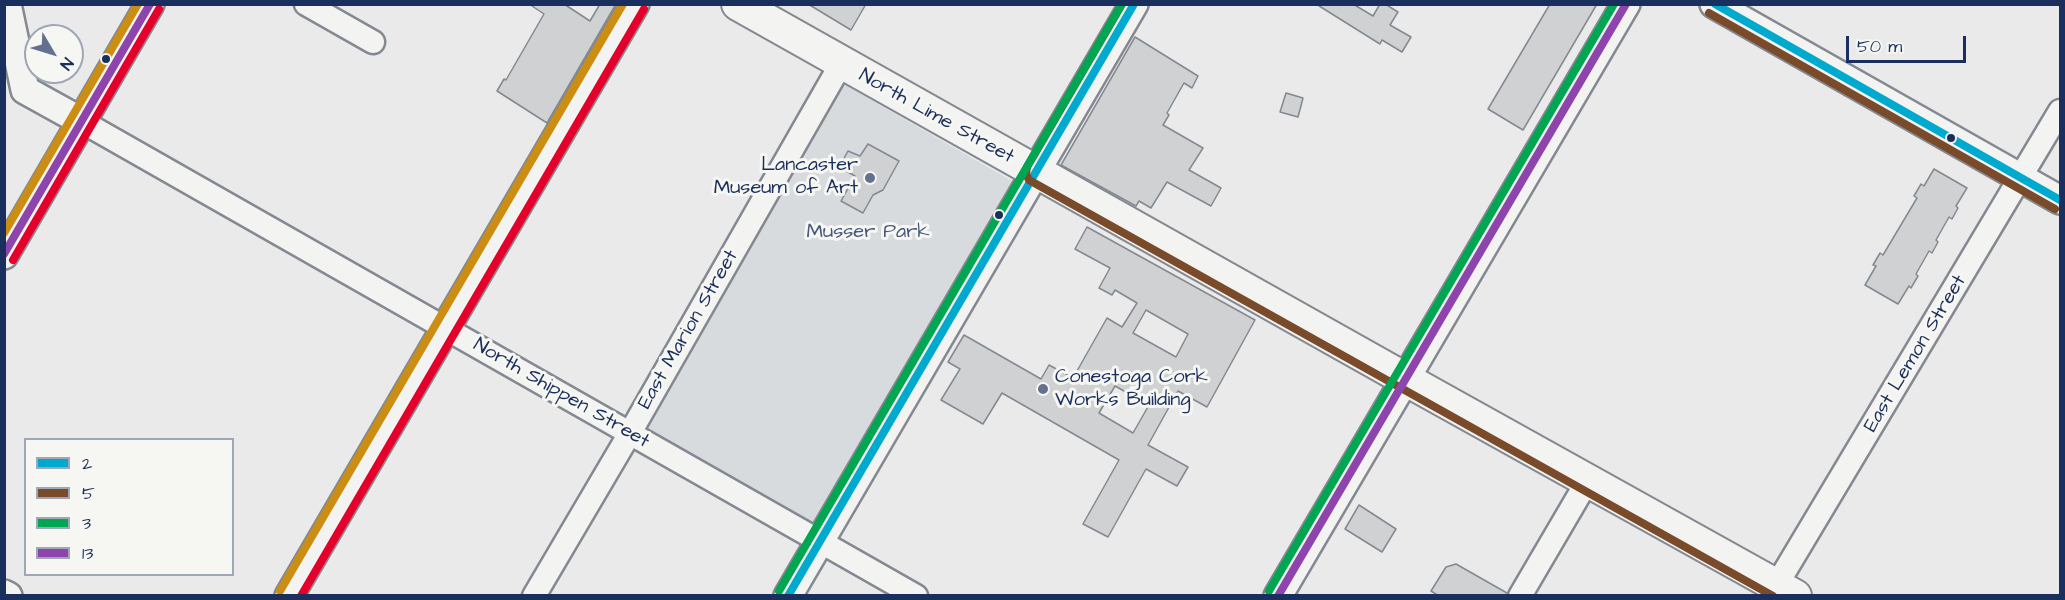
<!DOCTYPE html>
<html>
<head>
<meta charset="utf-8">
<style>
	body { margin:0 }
	#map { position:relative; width:2065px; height:600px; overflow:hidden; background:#e9eae9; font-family:"Architects Daughter",sans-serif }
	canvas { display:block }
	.frame { position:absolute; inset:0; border:6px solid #1b2f5e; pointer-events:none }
	.legend { position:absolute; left:24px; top:438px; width:210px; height:138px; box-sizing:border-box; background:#f6f6f2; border:2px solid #9ea6b7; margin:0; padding:8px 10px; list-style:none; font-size:18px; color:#1b2f5e }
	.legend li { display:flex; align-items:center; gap:12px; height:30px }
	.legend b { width:30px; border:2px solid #9ea6b7 }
	.north { position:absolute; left:24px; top:24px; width:60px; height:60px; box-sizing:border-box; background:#f6f6f2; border:2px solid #9ea6b7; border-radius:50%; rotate:128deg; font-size:16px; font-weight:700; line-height:24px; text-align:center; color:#1b2f5e }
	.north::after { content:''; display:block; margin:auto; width:21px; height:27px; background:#63708f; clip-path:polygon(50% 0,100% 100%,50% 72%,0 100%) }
	.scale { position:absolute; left:1846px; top:36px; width:120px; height:27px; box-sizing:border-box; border:3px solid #1b2f5e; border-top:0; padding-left:8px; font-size:18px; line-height:21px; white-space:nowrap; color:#1b2f5e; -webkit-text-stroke:4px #f6f6f2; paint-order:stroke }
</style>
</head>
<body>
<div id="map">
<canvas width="2065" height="600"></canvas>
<div class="frame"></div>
<ul class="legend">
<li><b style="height:8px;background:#00a9ce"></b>2</li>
<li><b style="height:8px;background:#7a4b2a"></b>5</li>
<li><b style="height:8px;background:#00a651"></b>3</li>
<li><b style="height:8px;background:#8e44ad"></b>13</li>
</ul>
<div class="north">N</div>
<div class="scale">50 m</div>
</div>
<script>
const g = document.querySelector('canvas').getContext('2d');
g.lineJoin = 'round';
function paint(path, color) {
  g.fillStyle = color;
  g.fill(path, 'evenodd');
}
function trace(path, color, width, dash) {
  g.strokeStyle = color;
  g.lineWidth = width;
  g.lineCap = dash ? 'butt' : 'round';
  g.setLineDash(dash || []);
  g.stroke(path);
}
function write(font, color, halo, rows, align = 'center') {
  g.font = font + ' "Architects Daughter",sans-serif';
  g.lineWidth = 6;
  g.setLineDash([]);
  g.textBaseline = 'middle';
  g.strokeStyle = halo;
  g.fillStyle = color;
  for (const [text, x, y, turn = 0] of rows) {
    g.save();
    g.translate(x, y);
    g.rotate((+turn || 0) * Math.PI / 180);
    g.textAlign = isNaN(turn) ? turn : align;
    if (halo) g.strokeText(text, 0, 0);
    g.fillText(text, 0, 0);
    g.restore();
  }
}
const green = new Path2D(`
	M840 82 1012 181 813 528 643 433Z`);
const building = new Path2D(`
	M529 4H564L590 21 600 4H616L547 123 497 91 504 79 506 80 544 14Z
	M808 4H866L851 30Z
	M1316 4H1353L1373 16 1380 4H1385L1398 12 1390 25 1411 37 1402 52 1382 40 1380 44Z
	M1550 4H1597L1523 130 1488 109Z
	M1135 37 1198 76 1192 88 1184 83 1167 113 1169 115 1163 125 1203 148 1189 170 1221 188 1211 206 1167 182 1151 208 1139 201 1136 206 1061 165Z
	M1286 93 1303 98 1298 117 1280 112Z
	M868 144 899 161 883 190 873 195 863 213 841 201 855 176 839 167 848 151 860 156Z
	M1934 169 1967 188 1956 206 1958 208 1952 219 1949 217 1936 240 1938 242 1932 253 1929 251 1916 274 1918 276 1911 288 1909 286 1898 304 1865 285 1876 266 1873 265 1880 253 1883 255 1917 198 1914 196 1921 184 1924 186Z
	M1087 227 1255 320 1207 407 1178 391 1148 445 1188 467 1177 486 1146 469 1108 537 1083 524 1119 460 1002 393 983 424 941 400 960 369 948 362 964 335 1041 379 1049 365 1073 378 1107 318 1122 327 1137 303 1115 290 1112 295 1099 288 1110 268 1075 249ZM1146 310 1188 334 1176 357 1133 333ZM1115 386 1149 405 1133 433 1099 413Z
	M1359 505 1396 529 1382 552 1345 529Z
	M1456 564 1507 593V596H1439L1431 591 1446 567Z`);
const minor = new Path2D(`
	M306 4 373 42
	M81 121 916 596
	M534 596 630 433 841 64
	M1520 596 1588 480
	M1770 596 2060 111`);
const major = new Path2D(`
	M7 4 25 90 81 121
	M1714 4 2060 200
	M4 255 150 4
	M4 594 8 596
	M289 596 635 4
	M788 596 1134 4
	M1278 596 1626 4`);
const highway = new Path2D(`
	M738 4 1405 379 1795 596`);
const bus1 = new Path2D(`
	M1715 4 2060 200
	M788 596 1134 4`);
const bus2 = new Path2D(`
	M1122 4 1027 167 1026 174 1029 180 1773 596
	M1709 13 2055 209`);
const bus3 = new Path2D(`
	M779 591 1122 4
	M1269 591 1614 4`);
const bus4 = new Path2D(`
	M4 254 150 4
	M1278 596 1626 4`);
const bus5 = new Path2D(`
	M13 260 159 9
	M301 596 644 9`);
const bus6 = new Path2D(`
	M4 233 138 4
	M280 591 623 4`);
const markers = [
	[106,59,5,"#1b2f5e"],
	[1951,138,5,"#1b2f5e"],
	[870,178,6,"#63708f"],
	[999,215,5,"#1b2f5e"],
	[1043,389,6,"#63708f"]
];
const streetNames = [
	["North Lime Street",936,117,29],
	["East Marion Street",689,330,-60],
	["East Lemon Street",1916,354,-59],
	["North Shippen Street",561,394,30]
];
const poiNames = [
	["Lancaster",858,166],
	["Museum of Art",858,189],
	["Conestoga Cork",1055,378,"left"],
	["Works Building",1055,401,"left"]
];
const parkNames = [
	["Musser Park",868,233]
];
paint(green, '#d8dbde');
paint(building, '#d0d1d3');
trace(building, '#848890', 1.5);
trace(minor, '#848890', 27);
trace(major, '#848890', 32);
trace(highway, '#848890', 36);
trace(minor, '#f3f3f2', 22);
trace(major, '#f3f3f2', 27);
trace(highway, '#f3f3f2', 32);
trace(bus1, '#00a9ce', 8);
trace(bus2, '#7a4b2a', 8);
trace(bus3, '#00a651', 8);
trace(bus4, '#8e44ad', 8);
trace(bus5, '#e4002b', 8);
trace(bus6, '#cb8e13', 8);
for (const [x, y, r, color] of markers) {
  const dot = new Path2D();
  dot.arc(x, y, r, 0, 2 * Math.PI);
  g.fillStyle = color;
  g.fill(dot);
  trace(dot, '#f6f6f2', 2);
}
write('20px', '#1b2f5e', '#f6f6f2', streetNames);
write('20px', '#1b2f5e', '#f6f6f2', poiNames, 'right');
write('20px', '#47577c', '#f6f6f2', parkNames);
</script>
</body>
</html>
